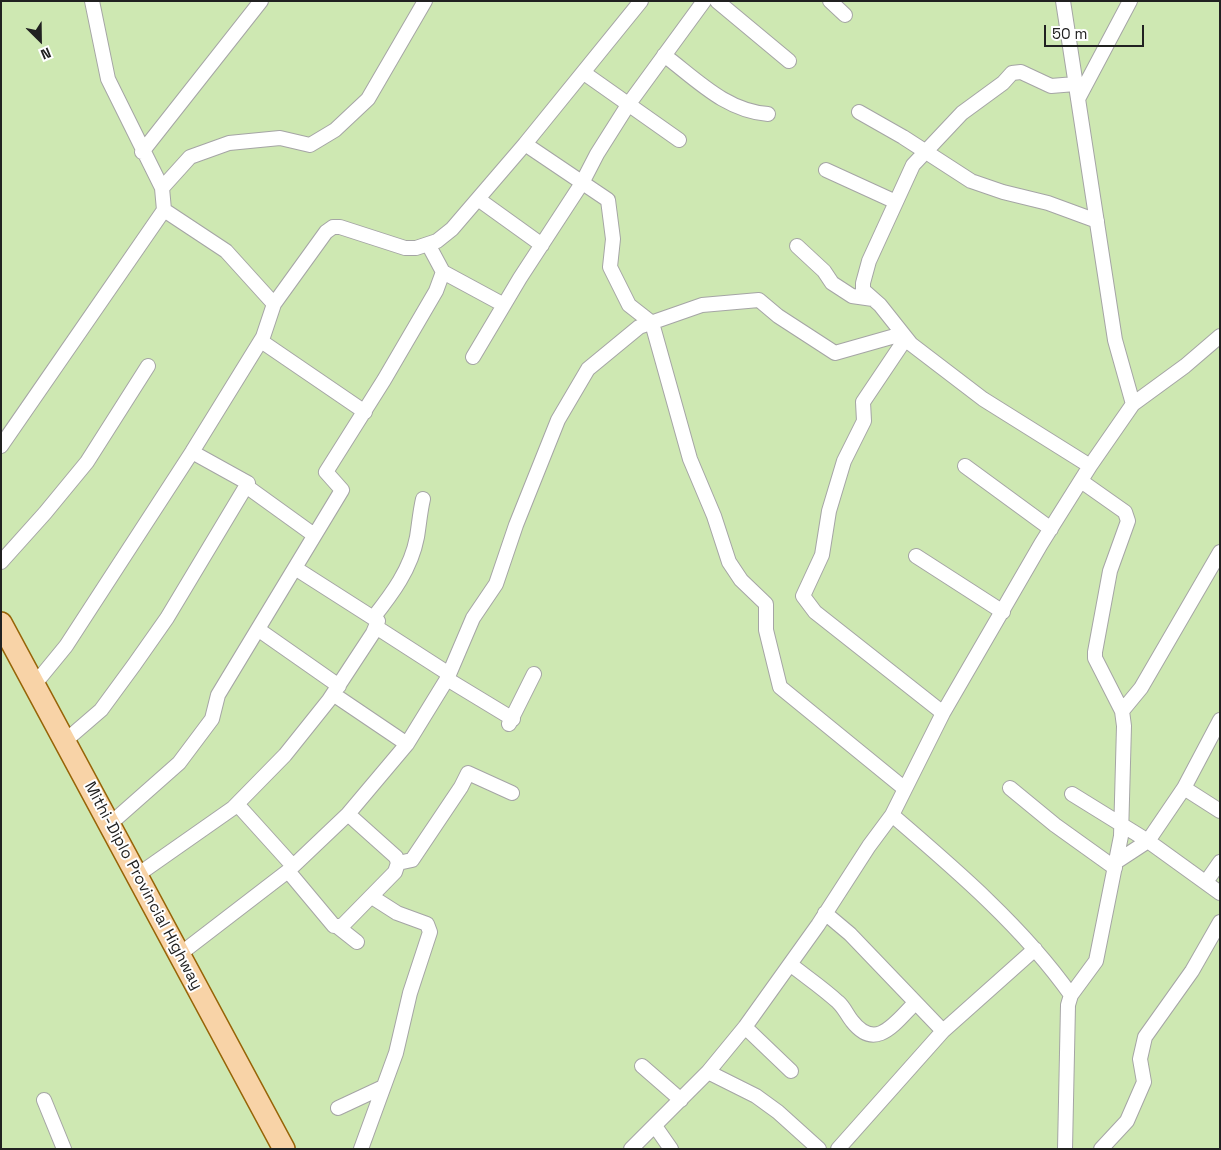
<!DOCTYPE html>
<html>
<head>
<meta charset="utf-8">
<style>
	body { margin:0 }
	#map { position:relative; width:1221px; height:1150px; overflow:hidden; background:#f1eee8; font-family:"Space Grotesk",sans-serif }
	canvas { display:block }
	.frame { position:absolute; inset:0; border:2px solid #212121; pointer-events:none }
	.north { position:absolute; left:15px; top:15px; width:50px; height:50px; -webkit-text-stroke:4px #fff; paint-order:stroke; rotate:157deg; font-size:14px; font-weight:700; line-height:20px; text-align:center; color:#212121 }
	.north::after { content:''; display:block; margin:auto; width:18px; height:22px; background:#212121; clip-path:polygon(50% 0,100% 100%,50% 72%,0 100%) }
	.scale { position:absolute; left:1044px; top:25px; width:100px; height:22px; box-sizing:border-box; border:2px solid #212121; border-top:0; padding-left:6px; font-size:15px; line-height:18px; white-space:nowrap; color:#212121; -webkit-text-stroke:4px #fff; paint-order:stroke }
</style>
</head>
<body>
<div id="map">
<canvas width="1221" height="1150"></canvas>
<div class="frame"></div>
<div class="north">N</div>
<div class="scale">50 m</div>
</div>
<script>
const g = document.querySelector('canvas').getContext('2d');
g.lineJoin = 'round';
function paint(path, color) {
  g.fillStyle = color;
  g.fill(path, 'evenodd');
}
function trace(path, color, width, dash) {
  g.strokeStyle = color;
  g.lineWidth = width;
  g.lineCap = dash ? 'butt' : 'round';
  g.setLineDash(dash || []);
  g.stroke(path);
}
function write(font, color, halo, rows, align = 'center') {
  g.font = font + ' "Space Grotesk",sans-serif';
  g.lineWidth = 4;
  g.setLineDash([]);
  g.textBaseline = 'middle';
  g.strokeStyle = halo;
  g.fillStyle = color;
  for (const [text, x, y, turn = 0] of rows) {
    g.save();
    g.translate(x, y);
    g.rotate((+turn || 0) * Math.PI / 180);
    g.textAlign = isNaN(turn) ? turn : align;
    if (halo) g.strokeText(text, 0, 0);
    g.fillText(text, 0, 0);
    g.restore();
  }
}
const grass = new Path2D(`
	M1 1H1220V1149H1Z`);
const minor = new Path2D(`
	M717 1 789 61
	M830 1 845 15
	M664 55C697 80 726 111 768 114
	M584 73 679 140
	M1075 84 1051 86 1021 72 1012 73 1003 83 962 113 913 165 869 261 863 283V290L880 305 911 344 983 399 1090 466
	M1078 99 1130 1
	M859 112 903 137 971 181 1003 192 1048 203 1097 221
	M525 144 608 200 613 239 610 267 629 305 652 323 690 459 714 516 729 562 741 580 766 604V630L780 687 905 789
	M142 152 261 1
	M826 170 896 202
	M162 188 190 157 229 143 280 138 310 145 335 130 368 99 425 1
	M478 199 542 245
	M164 210 226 251 274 304
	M797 246 824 271 832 283 852 296 873 299
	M443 272 504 305
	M906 338 863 402 864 421 844 461 829 511 822 555 803 596 815 612 943 713
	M261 341 365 412
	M473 357 520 278 582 183 597 154 628 105 704 1
	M1133 404 1185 366 1220 336
	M1 446 164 210 162 188 108 79 92 1
	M965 466 1051 529
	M246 486 314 535
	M916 556 1003 612
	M1 562 45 513 87 462 148 366
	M373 618C392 594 411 569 417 537 419 525 420 512 423 499
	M376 627 449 674
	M259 630 339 686
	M447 679 513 719
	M34 685 66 646 192 452 263 337 274 304 326 232 333 227H340L405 248H416L437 241 452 229 525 144 641 1
	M333 694 407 744
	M1122 711 1141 688 1220 552
	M509 724 534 674
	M65 741 101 710 134 665 167 618 248 483 192 452
	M1010 788 1055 825 1115 868
	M1184 788 1220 811
	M1072 794 1148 841 1220 893
	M237 804 293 866
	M892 815C955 869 1023 927 1071 995
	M110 824 179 763 212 719 218 695 342 490 326 472 384 380 436 291 443 272 428 244
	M1116 862 1148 841 1184 788 1220 720
	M398 863 412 860 461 787 468 773 512 793
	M288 871 334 926H342L395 872 398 863 396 857 348 814
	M136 876 233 808 285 755 329 700 373 633 378 621 295 568
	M1206 882 1220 862
	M825 913 850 934 943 1031
	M338 927 357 942
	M180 954 288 871 348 814 407 744 447 679 473 618 496 584 516 525 558 420 588 369 639 327 702 305 759 300 778 316 835 353 902 334
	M790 964C805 976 823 988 838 1002 844 1007 847 1015 852 1021 876 1052 895 1023 915 1003
	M745 1027 791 1071
	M642 1066 681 1100
	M708 1072 756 1096 778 1112 819 1149
	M44 1100 64 1149
	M338 1108 383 1087
	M655 1126 671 1149
	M361 1149 396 1053 410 993 430 932 427 924 397 913 372 897
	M631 1149 708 1072 745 1027 818 925 869 846 892 815 943 713 1041 544 1090 466 1133 404 1115 340 1063 1
	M838 1149 943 1031 1035 949
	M1065 1149 1068 1005 1071 995 1096 961 1121 836 1124 726 1122 711 1095 658V652L1110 571 1128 521 1125 512 1081 481
	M1101 1149 1127 1121 1144 1082 1140 1059 1145 1037 1192 971 1220 922`);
const primary = new Path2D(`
	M1 623 284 1149`);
const streetNames = [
	["Mithi-Diplo Provincial Highway",143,886,62]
];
paint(grass, '#cee8b2');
trace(minor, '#a5a5a5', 16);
trace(primary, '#976407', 24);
trace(minor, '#fff', 14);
trace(primary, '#f8d3a7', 21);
write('16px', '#212121', '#fff', streetNames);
</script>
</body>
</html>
